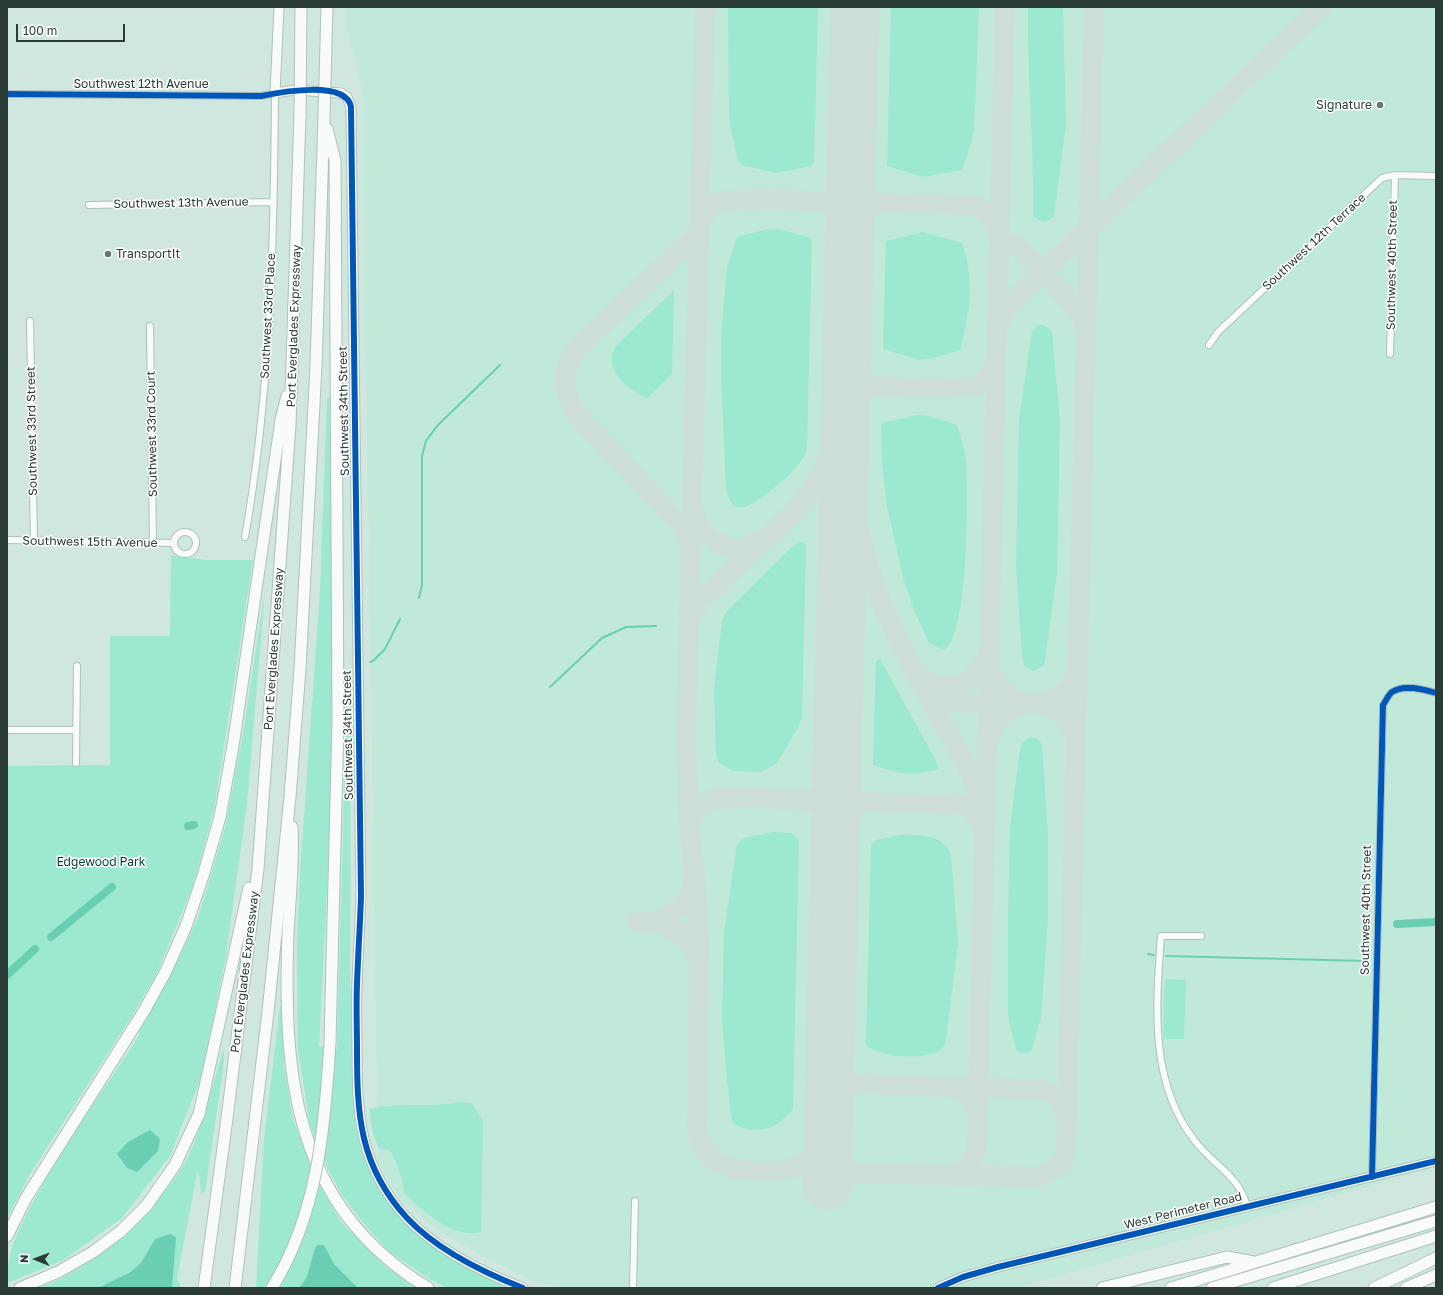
<!DOCTYPE html>
<html>
<head>
<meta charset="utf-8">
<style>
	body { margin:0 }
	#map { position:relative; width:1443px; height:1295px; overflow:hidden; background:#cfe7de; font-family:"Golos Text",sans-serif }
	canvas { display:block }
	.frame { position:absolute; inset:0; border:8px solid #2a3b35; pointer-events:none }
	.north { position:absolute; left:16px; top:1239px; width:40px; height:40px; -webkit-text-stroke:3px #fff; paint-order:stroke; rotate:271deg; font-size:11px; font-weight:700; line-height:16px; text-align:center; color:#2a3b35 }
	.north::after { content:''; display:block; margin:auto; width:14px; height:18px; background:#2a3b35; clip-path:polygon(50% 0,100% 100%,50% 72%,0 100%) }
	.scale { position:absolute; left:16px; top:24px; width:109px; height:18px; box-sizing:border-box; border:2px solid #2a3b35; border-top:0; padding-left:5px; font-size:12px; line-height:14px; white-space:nowrap; color:#2a3b35; -webkit-text-stroke:3px #fff; paint-order:stroke }
</style>
</head>
<body>
<div id="map">
<canvas width="1443" height="1295"></canvas>
<div class="frame"></div>
<div class="north">N</div>
<div class="scale">100 m</div>
</div>
<script>
const g = document.querySelector('canvas').getContext('2d');
g.lineJoin = 'round';
function paint(path, color) {
  g.fillStyle = color;
  g.fill(path, 'evenodd');
}
function trace(path, color, width, dash) {
  g.strokeStyle = color;
  g.lineWidth = width;
  g.lineCap = dash ? 'butt' : 'round';
  g.setLineDash(dash || []);
  g.stroke(path);
}
function write(font, color, halo, rows, align = 'center') {
  g.font = font + ' "Golos Text",sans-serif';
  g.lineWidth = 3;
  g.setLineDash([]);
  g.textBaseline = 'middle';
  g.strokeStyle = halo;
  g.fillStyle = color;
  for (const [text, x, y, turn = 0] of rows) {
    g.save();
    g.translate(x, y);
    g.rotate((+turn || 0) * Math.PI / 180);
    g.textAlign = isNaN(turn) ? turn : align;
    if (halo) g.strokeText(text, 0, 0);
    g.fillText(text, 0, 0);
    g.restore();
  }
}
const built = new Path2D(`
	M346 7H1436V1167L1016 1288H562L534 1281 482 1256 436 1229 400 1199 378 1162 366 354H363V91L346 25Z`);
const green = new Path2D(`
	M728 7H818L814 163 811 166 775 173 742 165 737 158 729 120Z
	M891 7H979L974 130 972 140 962 170 923 177 887 166Z
	M1028 7H1063L1066 124 1054 216C1047 223 1040 223 1033 215 1034 145 1027 76 1028 7Z
	M768 229 781 230 809 237 812 242 807 447C806 450 806 455 803 458 795 471 782 482 770 491 753 504 732 522 726 488L721 375V336L727 268 737 237Z
	M923 232 962 243C975 280 970 313 960 350L930 359 919 360 883 349 886 241Z
	M674 290 672 374 647 398C628 389 603 371 615 347Z
	M1038 325H1043L1052 331 1060 422 1057 573 1045 661 1042 667 1033 671 1024 666 1022 655 1016 568 1019 419 1032 331Z
	M327 398H331L333 610 330 833 319 1046 337 1050 347 686 350 684 351 693 350 973 355 1122 364 1157 385 1196 463 1264 499 1283 512 1288H448L431 1280 390 1252 364 1224 342 1195 328 1169 310 1125 298 1049 297 944 300 873 320 592Z
	M917 415 929 416 957 425C960 437 965 449 966 461 968 488 969 642 943 650L929 643 914 610 903 578 887 506 882 463 881 423Z
	M799 542H803L806 546 802 717 798 728 776 764 767 769 761 772 733 771 719 763 716 754 714 689 722 620 727 611 794 545Z
	M171 555 206 560H253L214 810 193 886 157 973 135 1011 30 1174 7 1218V766L110 765V636H170Z
	M265 591 247 804 226 955 202 1075 170 1156 122 1218 63 1260 7 1283C7 1247 21 1226 37 1195 67 1139 105 1089 139 1036V1030L174 969 199 915 225 828 243 734Z
	M880 659 935 759 939 769C908 777 903 774 873 765L876 661Z
	M1031 737 1038 739 1042 745 1048 834V918L1041 1017 1031 1052 1023 1053 1017 1052 1008 1017V916L1010 828 1020 748 1023 742Z
	M773 832 791 833 799 839 793 1109C788 1114 783 1120 777 1124 768 1131 745 1132 735 1124 731 1121 731 1115 730 1110L722 1022 724 932 737 844 744 838Z
	M900 835C919 834 944 834 951 855L958 944 947 1032C946 1038 946 1047 939 1051 922 1060 880 1058 866 1045L871 846 876 840Z
	M1165 979 1186 980 1184 1039H1163Z
	M280 1006H282L284 1066 293 1120 323 1189 340 1221 385 1266 414 1288H256L264 1140Z
	M223 1051H224V1062L205 1192 201 1193 198 1169 177 1278 181 1288H39C89 1270 144 1222 174 1179 179 1172 184 1165 188 1158 202 1127 213 1085 223 1051Z
	M461 1102 472 1103 483 1122 481 1232C452 1239 424 1211 404 1193 403 1178 397 1163 390 1150H380C373 1137 370 1124 370 1109 401 1102 429 1108 461 1102Z`);
const water = new Path2D(`
	M150 1130 160 1139 158 1151 137 1172 127 1168 117 1154 128 1142Z
	M170 1234 176 1237 172 1288H98L129 1273 141 1263 155 1239Z
	M317 1245H324L334 1264 358 1288H299L307 1277 314 1251Z`);
const stream = new Path2D(`
	M419 598 422 585V456L426 441 437 426 500 365
	M370 662 373 661 385 649 400 619
	M550 687 602 638 626 627 656 626
	M1148 954 1154 955
	M1166 956 1366 961`);
const canal = new Path2D(`
	M188 826 194 825
	M1397 924 1436 922
	M51 937 112 887
	M7 975 35 949`);
const taxiway = new Path2D(`
	M705 7 686 730 688 815 696 887 699 941 697 1131C706 1166 729 1170 761 1171 795 1172 820 1165 827 1126
	M851 174C858 191 866 203 885 203
	M821 202C837 197 844 189 851 174
	M700 225C704 215 708 207 719 202 727 199 816 199 825 203 838 207 844 218 850 229
	M850 229C856 215 865 207 880 203L970 205C987 208 994 219 999 235
	M1016 244 1076 307 1082 317 1085 328
	M998 324 1008 305 1321 7
	M847 357C851 368 855 378 866 383 878 389 969 390 979 384 989 379 994 370 996 360
	M845 409C855 396 864 385 882 386
	M844 443C852 491 859 540 875 586 899 649 935 708 967 767L976 787 980 805
	M694 510C700 542 733 556 761 541
	M691 546 682 526 578 416C562 395 561 370 577 348L700 232
	M690 617 700 601 794 512 811 491 833 452 845 413
	M990 667C1003 713 1063 717 1077 670
	M922 678C948 696 979 682 988 653
	M924 687C944 708 975 702 1002 703
	M989 738C1003 691 1064 692 1076 740
	M804 800C825 797 831 785 837 766
	M689 827C692 816 696 807 706 802 720 794 785 800 804 800 826 805 832 819 834 839
	M835 845 837 827 841 816 855 805 865 802 957 804C969 807 980 814 983 827
	M637 922C665 922 689 931 698 960
	M651 922C673 918 691 902 694 880
	M830 1049C833 1067 839 1079 858 1084L951 1087C966 1091 974 1099 978 1114
	M967 1087 1044 1090C1057 1095 1063 1104 1067 1116
	M828 1115C829 1141 825 1160 853 1173L1035 1177C1051 1174 1062 1166 1066 1151L1094 7
	M950 1175C966 1170 975 1162 977 1145L1005 7`);
const runway = new Path2D(`
	M827 1185 855 7`);
const street = new Path2D(`
	M7 94 261 96 275 93C274 241 271 391 245 537
	M89 205 273 202
	M30 321 34 541
	M150 326 153 543
	M1209 345 1218 332 1382 178 1395 175 1436 176
	M1390 354 1395 175
	M174 543a11 11 0 1 1 22 0a11 11 0 1 1-22 0Z
	M7 540 174 543
	M7 730H76
	M76 763 77 666
	M1201 936H1161C1156 1005 1149 1083 1195 1141 1213 1165 1240 1176 1247 1207
	M1372 1177 1383 705C1386 701 1388 695 1392 692 1404 684 1423 689 1436 693
	M633 1288 635 1201`);
const secondary = new Path2D(`
	M279 7 275 93 295 90 341 93 347 97 351 107 361 897C360 926 358 955 357 984 356 1006 357 1027 357 1048 357 1114 359 1166 407 1218 437 1250 482 1272 523 1288
	M938 1288 963 1277 998 1267 1436 1161`);
const highway = new Path2D(`
	M327 129 335 160 338 721 330 1042
	M292 827C294 862 290 897 288 932 283 1077 293 1205 428 1288
	M7 1236 26 1198 144 1011 166 971 186 926 203 876 220 817 233 746 281 420 287 396
	M20 1288 58 1272 93 1252 121 1231 147 1205 175 1165 199 1114 249 888
	M204 1288 226 1126 258 869 290 425 300 115
	M235 1288 268 1012 290 797 300 669 316 366 324 116
	M1102 1288 1227 1257 1253 1262
	M1171 1288 1436 1207
	M1212 1288 1436 1221
	M1273 1288 1436 1236
	M1374 1288 1436 1258
	M1406 1288 1436 1275`);
const highwayBridge = new Path2D(`
	M300 115 301 7
	M324 116 327 7
	M272 1288C318 1214 325 1126 330 1042`);
const cycleway = new Path2D(`
	M7 94 261 96C281 92 346 80 351 107L361 897C360 926 358 955 357 984 356 1006 357 1027 357 1048 357 1114 359 1166 407 1218 437 1250 482 1272 523 1288
	M1372 1177 1383 705C1386 701 1388 695 1392 692 1404 684 1423 689 1436 693
	M938 1288 963 1277 998 1267 1436 1161`);
const markers = [
	[1380,105,4,"#647770"],
	[108,254,4,"#647770"]
];
const streetNames = [
	["Southwest 12th Avenue",141,84],
	["Southwest 13th Avenue",181,203,-1],
	["Southwest 12th Terrace",1314,242,-43],
	["Southwest 40th Street",1392,265,-89],
	["Southwest 33rd Place",268,316,-87],
	["Port Everglades Expressway",294,326,-88],
	["Southwest 34th Street",344,411,-91],
	["Southwest 33rd Street",32,431,-91],
	["Southwest 33rd Court",152,434,-91],
	["Southwest 15th Avenue",90,542,1],
	["Port Everglades Expressway",274,649,-86],
	["Southwest 34th Street",348,735,-91],
	["Southwest 40th Street",1366,910,-89],
	["Port Everglades Expressway",245,972,-83],
	["West Perimeter Road",1183,1211,-14]
];
const poiNames = [
	["Signature",1372,105],
	["TransportIt",116,254,"left"]
];
const parkNames = [
	["Edgewood Park",101,862]
];
paint(built, '#c1e9da');
paint(green, '#9ce8d0');
paint(water, '#6acfb2');
trace(stream, '#6acfb2', 2);
trace(canal, '#6acfb2', 8);
trace(taxiway, '#ceded8', 20);
trace(runway, '#ceded8', 49);
trace(street, '#afc2bb', 8);
trace(secondary, '#afc2bb', 11);
trace(highway, '#afc2bb', 13);
trace(street, '#f8fbfa', 6);
trace(secondary, '#f8fbfa', 9);
trace(highway, '#f8fbfa', 11);
trace(highwayBridge, '#afc2bb', 13, []);
trace(highwayBridge, '#f8fbfa', 11);
trace(cycleway, '#0057b8', 6);
for (const [x, y, r, color] of markers) {
  const dot = new Path2D();
  dot.arc(x, y, r, 0, 2 * Math.PI);
  g.fillStyle = color;
  g.fill(dot);
  trace(dot, '#fff', 1.5);
}
write('12px', '#2a3b35', '#fff', streetNames);
write('12px', '#2a3b35', '#fff', poiNames, 'right');
write('12px', '#013e2e', '#fff', parkNames);
</script>
</body>
</html>
